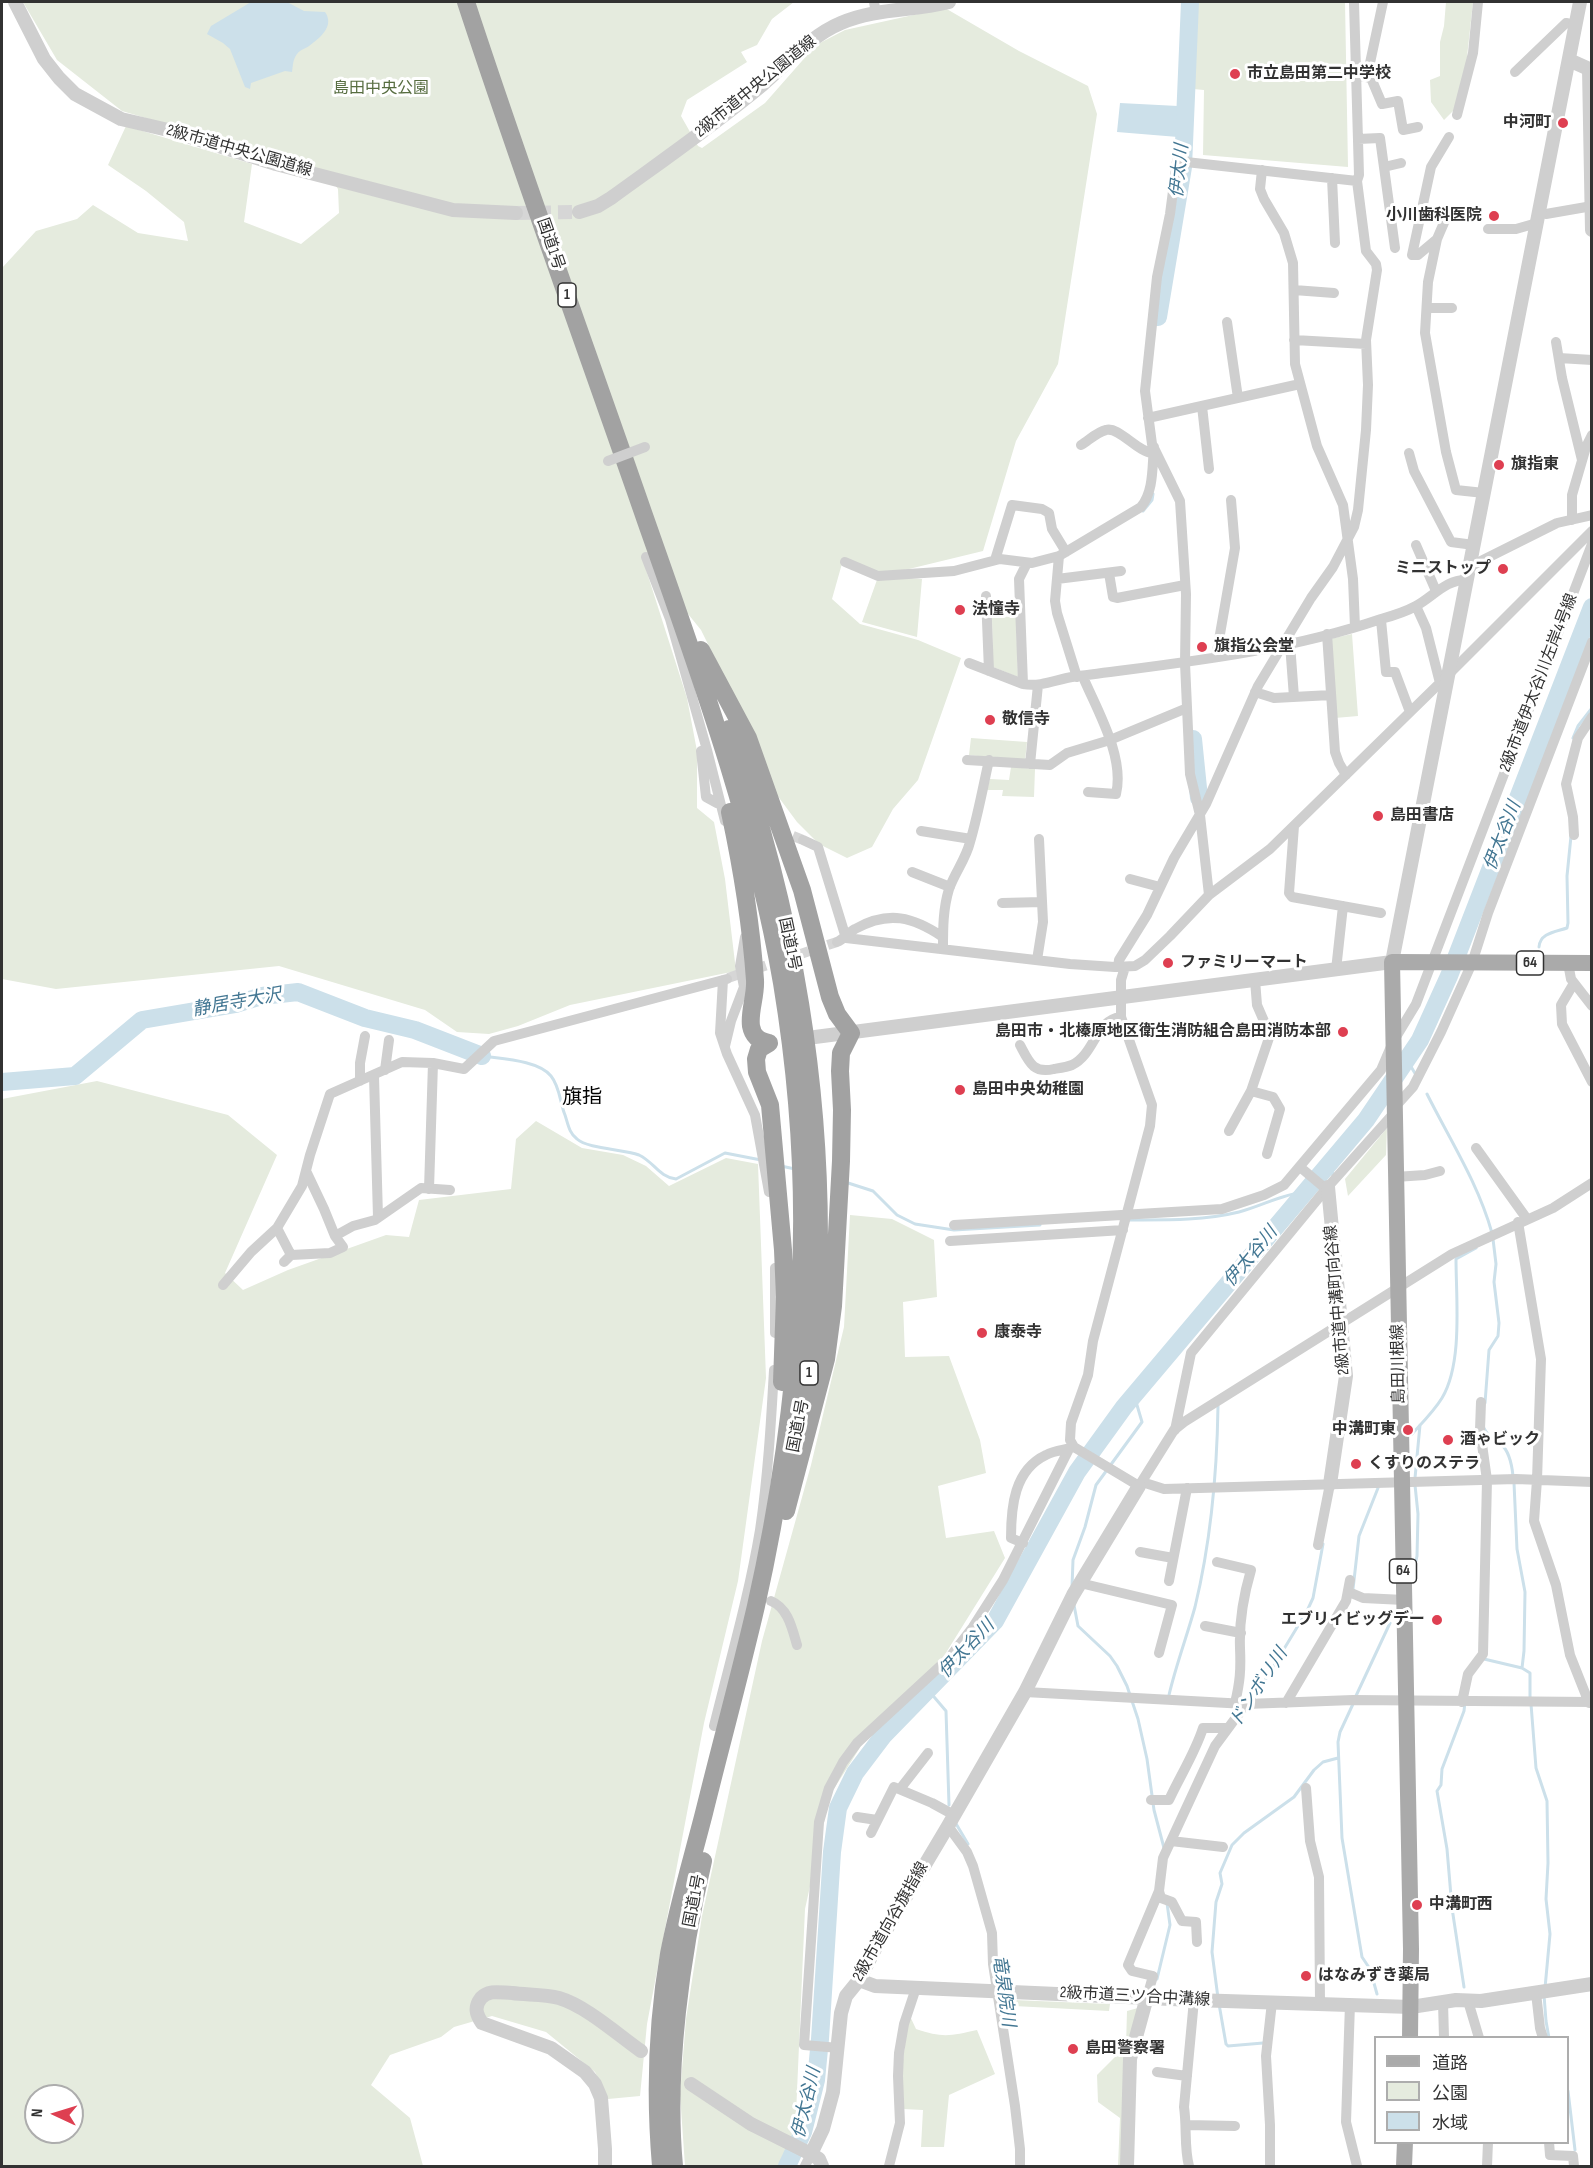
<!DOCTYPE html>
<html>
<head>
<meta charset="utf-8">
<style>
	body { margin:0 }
	#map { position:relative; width:1593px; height:2168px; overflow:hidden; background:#fff; font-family:"Sofia Sans Condensed","Noto Sans JP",sans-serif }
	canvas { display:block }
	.frame { position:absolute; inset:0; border:3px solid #323232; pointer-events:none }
	.legend { position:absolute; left:1374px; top:2036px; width:195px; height:108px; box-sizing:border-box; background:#fff; border:2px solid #adadad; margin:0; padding:8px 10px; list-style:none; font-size:18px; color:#323232 }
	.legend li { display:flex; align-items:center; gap:12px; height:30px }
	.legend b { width:30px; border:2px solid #adadad }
	.north { position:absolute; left:24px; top:2084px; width:60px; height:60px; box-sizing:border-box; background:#fff; border:2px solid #adadad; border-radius:50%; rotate:274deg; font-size:16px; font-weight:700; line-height:24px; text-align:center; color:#323232 }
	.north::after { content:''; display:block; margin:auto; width:21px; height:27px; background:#de3f51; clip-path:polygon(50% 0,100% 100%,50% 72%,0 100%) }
</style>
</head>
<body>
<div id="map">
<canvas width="1593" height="2168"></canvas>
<div class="frame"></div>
<ul class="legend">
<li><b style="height:8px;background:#aaa"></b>道路</li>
<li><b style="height:16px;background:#e5ebde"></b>公園</li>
<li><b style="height:16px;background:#cce0ea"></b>水域</li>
</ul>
<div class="north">N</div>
</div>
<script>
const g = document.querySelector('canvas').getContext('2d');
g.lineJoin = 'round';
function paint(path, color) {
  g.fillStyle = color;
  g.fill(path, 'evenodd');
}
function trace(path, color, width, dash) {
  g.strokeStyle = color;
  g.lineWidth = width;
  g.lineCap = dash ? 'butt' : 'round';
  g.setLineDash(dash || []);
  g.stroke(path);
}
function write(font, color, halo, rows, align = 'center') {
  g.font = font + ' "Sofia Sans Condensed","Noto Sans JP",sans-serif';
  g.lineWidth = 6;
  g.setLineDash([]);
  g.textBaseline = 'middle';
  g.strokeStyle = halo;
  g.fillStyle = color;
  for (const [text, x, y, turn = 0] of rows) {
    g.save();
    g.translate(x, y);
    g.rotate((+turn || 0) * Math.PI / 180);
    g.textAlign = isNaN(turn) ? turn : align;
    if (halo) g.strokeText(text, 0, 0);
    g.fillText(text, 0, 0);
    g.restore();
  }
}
const green = new Path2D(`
	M23 2H794L772 19 757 45 741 52 747 62 687 100 681 116 698 146 702 148 765 103 816 45 845 30 945 8 1019 51 1088 86 1097 114 1058 364 1016 441 983 551 880 576 922 579 917 637 862 622 878 577 843 560 832 599 860 624 918 640 961 658 918 780 893 809 872 847 847 858 819 844 797 822 774 791 748 725 701 630 642 557 687 698 697 751V808L714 822 725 879 736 971 570 1005 518 1026 489 1034 457 1032 425 1010 279 966 56 989 2 979V268L36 231 77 219 93 205 138 233 188 241 184 222 146 191 108 165 126 126 252 164 244 222 301 244 339 213 338 189 325 171 122 111 57 60Z
	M1195 2H1345L1348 167 1203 155 1204 90 1193 89Z
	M1446 2H1473L1466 66 1455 109 1444 120 1431 102 1430 80 1440 76V42L1444 26Z
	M1016 616 1018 677 993 667 992 618Z
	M1352 634 1358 716 1335 718 1330 639Z
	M971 738 1027 742 1025 761 969 755Z
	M1011 767 1035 769 1034 797 1002 796 1003 790H987L990 779 1009 780Z
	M97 1081 228 1115 277 1155 225 1273 243 1290 288 1270 386 1235 409 1237 419 1200 511 1189 516 1139 536 1121 582 1148 623 1155 646 1166 669 1186 726 1158 758 1164 766 1378 738 1581 704 1723 647 2024 640 2096 608 2099 595 2072 546 2032 492 2016 454 2027 441 2037 390 2055 371 2085 410 2118 423 2166H2V1099ZM36 2096H72V2132H36Z
	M1387 1128 1386 1155 1348 1196 1345 1179Z
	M850 1215 892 1219 934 1240 937 1297 903 1302 905 1357 949 1356 980 1440 986 1473 938 1486 946 1538 994 1531 1005 1558 939 1664 873 1727 830 1795 805 1909 796 2114 793 2123 789 2163 786 2166H685L680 2094 686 2019 702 1916 762 1641 811 1465 844 1327Z
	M1013 2000 1110 2004 1109 2011 1014 2006Z
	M1138 2008 1121 2166H1118L1120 2118 1098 2102 1097 2075 1126 2046 1127 2011Z
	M909 2014 916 2029C942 2038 951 2036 977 2030L995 2074 949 2095 944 2147H921L923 2110 903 2109 900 2083Z`);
const water = new Path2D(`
	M251 2H287L304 11 325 12C335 26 320 38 309 46 305 49 301 49 297 54 293 59 293 65 292 72L285 71 251 83 250 89 245 87 230 49 223 43 207 34 211 26Z
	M1120 103 1178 106V137L1117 132Z`);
const stream = new Path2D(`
	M1143 511 1152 500 1153 494
	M1585 624 1592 628
	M1573 738 1578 726 1592 708
	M1539 947C1540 933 1555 932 1567 928L1568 923 1567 876 1571 836
	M482 1056C501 1059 538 1060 551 1076 560 1087 560 1103 565 1115 568 1124 569 1133 577 1139 588 1149 623 1149 639 1155 654 1162 659 1177 676 1179L725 1153 761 1160
	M1407 1060 1416 1075
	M1427 1094C1450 1140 1478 1183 1492 1233
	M1329 1164 1332 1168 1333 1178
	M781 1166 795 1169
	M845 1182 873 1191 897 1215 915 1224 954 1230 1040 1225
	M1128 1220C1165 1220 1202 1221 1239 1212 1262 1206 1282 1194 1305 1192
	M1485 1403 1489 1350 1498 1336 1499 1323 1494 1282 1496 1264 1493 1239
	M1484 1428C1489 1439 1494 1436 1501 1444 1509 1451 1512 1466 1513 1476
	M1412 1434C1423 1422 1434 1411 1442 1398 1463 1363 1456 1299 1456 1259L1476 1248
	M1415 1478 1420 1425
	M1514 1483 1517 1549 1525 1592 1524 1651 1522 1668 1530 1673V1698
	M1414 1570 1417 1556 1418 1514 1415 1485
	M1072 1587 1073 1560 1085 1527 1096 1485 1142 1422 1134 1395
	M1353 1589 1359 1536 1378 1488
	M1074 1605 1078 1626 1110 1656 1117 1666 1127 1686 1138 1719 1147 1759 1154 1810 1164 1848
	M1484 1659 1522 1668
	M929 1691 946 1711 949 1805
	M1169 1695C1176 1665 1187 1636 1195 1607 1211 1541 1217 1474 1218 1406
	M1355 1698 1390 1623
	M1253 1700 1307 1611 1313 1598 1323 1544
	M1353 1704 1340 1732 1338 1742 1342 1838 1362 1957 1370 1969 1377 1994
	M1531 1704 1536 1768 1547 1801 1548 1863 1546 1899 1550 1934 1545 1988
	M955 1822 968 1844
	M1157 1979 1170 1925 1167 1903
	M1464 1987 1452 1908 1447 1849 1437 1791 1441 1785 1442 1769 1464 1711 1465 1702
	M1544 1995 1546 2021 1549 2038
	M1218 1998 1212 1952 1216 1902 1222 1884 1220 1873 1232 1845 1244 1833 1294 1797 1314 1770 1323 1762 1338 1758
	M1219 2004 1226 2044 1228 2046 1263 2043
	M1568 2091 1575 2150`);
const river = new Path2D(`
	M1158 317 1183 167 1190 2
	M1193 739 1199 798
	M2 1082 75 1076 142 1020 236 1004 262 996 298 992 365 1018 415 1030 482 1056
	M787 2166 803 2132 816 2080 820 2039 832 1852 838 1808 855 1773 883 1736 995 1621 1077 1472 1124 1407 1366 1120 1420 1040 1449 976 1592 607`);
const minorTunnel = new Path2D(`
	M779 830 803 840
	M728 978 837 942`);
const tertiaryTunnel = new Path2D(`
	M516 213 579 212`);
const minor = new Path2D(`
	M874 2 876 14
	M1515 72 1566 23 1576 25
	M1356 75 1371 78 1382 104 1398 101 1403 130 1418 127
	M1367 77 1383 2
	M1457 115 1473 53 1478 2
	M1358 139 1380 138 1395 248
	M1384 167 1401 163
	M1262 170 1260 189 1264 199 1284 233 1293 263 1295 364 1317 446 1343 505 1353 579 1355 627
	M1332 178 1335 243
	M1546 214 1592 206
	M1446 218 1437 239 1428 282 1425 333 1446 452 1456 490 1484 493
	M1488 229H1516L1537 223
	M1412 255 1431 167 1449 137
	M1412 255H1418L1437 239
	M1294 290 1334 293
	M1427 308H1452
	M1227 322 1238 398
	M1294 340 1366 344
	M1556 342 1562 378 1582 460
	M1559 358 1592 360
	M1202 406 1209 469
	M1148 418 1300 384
	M1081 445C1088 441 1097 432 1106 430 1119 426 1137 452 1153 453
	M1409 453 1414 471 1451 542 1474 545
	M1572 520V495L1586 447 1592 435
	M1416 545 1436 591
	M646 557 670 619 707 750 725 821
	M995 560 1012 505 1042 509 1049 513 1052 529 1066 552
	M845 562 878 576 954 571 1000 559 1032 563 1059 556
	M1469 567 1557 523 1592 515
	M1109 573 1113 597 1117 598 1185 585
	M1057 579 1121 571
	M986 596 989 671
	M1416 606 1426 628 1440 683
	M1381 620 1386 672H1395L1410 712
	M1327 634 1335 752 1339 763 1346 775
	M1290 644 1294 697
	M1216 657 1235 548 1231 500
	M969 663 1023 684C1041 687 1055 680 1072 677 1176 663 1282 653 1381 619 1392 616 1405 612 1416 606 1433 597 1446 579 1467 580
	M1077 677 1057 613 1055 601 1059 556 1141 507C1154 491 1152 467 1154 447
	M1083 677C1097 710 1125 757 1116 794L1088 792
	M1023 684 1019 579 1027 563
	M1255 692 1274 698 1331 695
	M707 750 701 751 706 797 717 803
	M967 760 1050 765 1067 753 1110 740 1187 708
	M1030 764 1038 685
	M1294 826 1289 893 1292 897 1381 913
	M921 831 971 839
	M1574 835 1573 817 1566 784 1578 738 1592 717
	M803 840 818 847 846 938 1070 964 1115 967 1135 966 1145 960 1170 936 1209 895 1270 849 1448 675 1592 531
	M912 872 950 887
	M1130 879 1160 887
	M1209 895 1200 815 1190 774 1185 663 1186 594 1180 501 1152 444 1145 391 1157 277 1170 214 1177 161 1357 181
	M1002 903 1042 902
	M837 942C844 939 849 932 855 929 889 910 913 917 943 937
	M943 949C943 928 943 909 949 889 955 872 966 859 970 842 978 815 983 787 989 760
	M1037 960 1043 922 1039 839
	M1568 963 1571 979 1592 1006
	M1118 967 1119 960 1147 915 1174 858 1206 804 1258 686 1311 598 1333 567 1354 527 1358 510 1366 430 1368 385 1366 340 1377 270 1376 264 1366 251 1357 181 1359 175 1354 2
	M1125 967 1121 980V1017L1152 1105 1150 1126 1093 1341 1088 1375 1071 1423 1070 1440 1074 1447 1139 1486 1174 1430 1184 1422 1452 1254 1553 1208 1592 1183
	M1336 970 1343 906
	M723 980 720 1033 727 1054 755 1115 769 1192
	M1574 983 1561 1005 1562 1024 1592 1082
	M1020 1045C1029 1062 1033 1074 1054 1069 1060 1068 1067 1067 1072 1065 1095 1054 1095 1020 1121 1017
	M725 1046 731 1021 744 987 740 966 745 937
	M385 1070 389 1040
	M374 1076 378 1217
	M360 1081V1063L365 1036
	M1251 1091 1273 1097 1280 1109 1267 1154
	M1395 1107 1413 1087 1441 1032 1472 963 1488 913 1592 642
	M1229 1131 1251 1091 1270 1035 1257 1005 1255 980
	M1476 1148 1527 1219
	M1300 1167 1326 1189
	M306 1171 324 1209 335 1236
	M1395 1177 1425 1175 1440 1171
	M429 1189 433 1063
	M1518 1222 1541 1359 1537 1480 1534 1521 1556 1585 1570 1655 1589 1703
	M954 1225 1222 1209 1264 1195 1284 1185 1381 1070 1393 1042 1416 1004 1592 544
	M277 1228 291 1255
	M950 1241 1123 1230
	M284 1262 291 1255 330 1253 343 1247 335 1236 353 1226 375 1220 421 1188 450 1190
	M223 1285 251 1252 277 1228 302 1186 310 1155 330 1094 402 1062 433 1063 464 1069 494 1041 727 979
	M775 1333V1268
	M1175 1430 1191 1353 1326 1189 1394 1113
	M1142 1482 1164 1489 1516 1479 1592 1482
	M1023 1543 1011 1538C1011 1507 1014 1470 1046 1455 1055 1450 1065 1450 1074 1447
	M1318 1545 1330 1484
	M1140 1552 1173 1558
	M1217 1562 1251 1570C1244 1594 1239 1622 1240 1648 1241 1670 1240 1682 1235 1703
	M1169 1581 1187 1488
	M1080 1583 1172 1605 1159 1653
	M1349 1592 1363 1598 1404 1600
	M771 1601C788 1608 792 1628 797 1645
	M1205 1626 1241 1633
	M1025 1692 1246 1704 1353 1700 1592 1702
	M1462 1702 1468 1674 1483 1654 1487 1480 1480 1430 1481 1402
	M1286 1703 1346 1601 1350 1580
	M714 1726C730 1661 749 1596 760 1530 768 1476 771 1423 774 1370
	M1306 1788 1310 1841 1319 1877 1320 2003
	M900 1789 928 1753
	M1151 1800H1169C1180 1776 1195 1753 1203 1728H1228
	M857 1817 877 1820
	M948 1826 967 1852 973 1866 992 1933 993 1964 1015 2106 1020 2149V2166
	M871 1833 894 1787 932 1803 954 1815
	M1171 1841 1223 1847
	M1197 1942 1196 1922 1182 1921 1172 1902 1161 1898 1159 1891 1163 1858 1215 1746 1246 1704
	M1536 1993 1540 2028 1543 2038
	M1147 1997 1153 1976 1132 1971 1128 1965 1159 1891
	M1468 2001 1479 2038
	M1443 2002 1444 2038
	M1350 2004 1346 2122 1357 2166
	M839 2048 804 2045 819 1822 829 1788 843 1762 857 1743 949 1658 973 1627 1003 1580 1069 1449
	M1157 2072 1187 2076
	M1187 2125 1235 2126
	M1549 2142 1550 2155 1573 2156 1574 2166
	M805 2166 811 2154
	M889 2166 900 2123 898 2076 899 2053 904 2024 916 1988
	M1189 2166C1184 2148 1187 2127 1184 2107L1194 2000
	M1270 2166V2125L1266 2056 1272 2002
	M1487 2166 1488 2142`);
const tertiary = new Path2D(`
	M15 2 44 59 59 78 75 94 121 119 168 130 276 164 453 210 516 213
	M1569 60 1589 69 1592 230
	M579 212 598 206 611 198C662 161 714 125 762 85 788 63 810 36 841 23 875 8 914 11 949 2
	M815 1037 1392 962 1580 2
	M1328 1187 1346 1376 1330 1484
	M859 1980 875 1986 1194 2000 1411 2007 1456 2000 1481 2001 1592 1984
	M691 2084 751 2124 811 2154
	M605 2166V2149L601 2098 595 2084 585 2072 551 2048 482 2023C476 2014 474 2007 481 1998 489 1989 502 1993 512 1993 527 1995 544 1994 559 1998 586 2006 617 2034 641 2051
	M822 2166 819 2159 811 2154 823 2129 833 2092 841 2013 846 1996 859 1980 876 1947 948 1826 1025 1692 1073 1595 1139 1486
	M1127 2166 1130 2059 1147 1997`);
const primary = new Path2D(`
	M1410 2038 1411 1949 1392 962 1592 963
	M1404 2166 1405 2142`);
const trunk = new Path2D(`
	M466 2C523 176 586 348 646 521 699 672 755 825 782 983 799 1086 806 1191 800 1296 794 1400 779 1504 756 1606 740 1675 721 1744 704 1813 692 1860 678 1906 669 1954 657 2024 655 2096 661 2166
	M701 650 748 738 802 890 830 997 837 1014 851 1033 841 1053 840 1071 842 1110 841 1161 833 1306 826 1359 786 1511
	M729 729C793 907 825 1098 818 1287 817 1331 808 1375 800 1418
	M730 812C742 868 751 923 755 980 756 996 749 1011 751 1026 753 1037 759 1041 769 1043
	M769 1043 759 1049 756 1059 757 1072 770 1105 783 1250 785 1297 782 1382
	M674 2166C665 2070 681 1955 703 1861`);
const minorBridge = new Path2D(`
	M608 461 645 447`);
const markers = [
	[1235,74,6,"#de3f51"],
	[1563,123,6,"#de3f51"],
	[1494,216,6,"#de3f51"],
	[1499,465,6,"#de3f51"],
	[1503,569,6,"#de3f51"],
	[960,610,6,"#de3f51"],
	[1202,647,6,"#de3f51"],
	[990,720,6,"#de3f51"],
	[1378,816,6,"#de3f51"],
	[1168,963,6,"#de3f51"],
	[1343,1032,6,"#de3f51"],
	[960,1090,6,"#de3f51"],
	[982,1333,6,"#de3f51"],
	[1408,1430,6,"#de3f51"],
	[1448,1440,6,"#de3f51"],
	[1356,1464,6,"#de3f51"],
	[1437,1620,6,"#de3f51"],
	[1417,1905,6,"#de3f51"],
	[1306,1976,6,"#de3f51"],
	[1073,2049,6,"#de3f51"]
];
const shields = [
	[567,295,18],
	[1530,963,27],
	[809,1373,18],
	[1403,1571,27]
];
const shieldNames = [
	["1",567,295],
	["64",1530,963],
	["1",809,1373],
	["64",1403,1571]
];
const poiNames = [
	["市立島田第二中学校",1247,74],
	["中河町",1551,123,"right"],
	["小川歯科医院",1482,216,"right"],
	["旗指東",1511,465],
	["ミニストップ",1491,569,"right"],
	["法憧寺",972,610],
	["旗指公会堂",1214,647],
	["敬信寺",1002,720],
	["島田書店",1390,816],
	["ファミリーマート",1180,963],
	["島田市・北榛原地区衛生消防組合島田消防本部",1331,1032,"right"],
	["島田中央幼稚園",972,1090],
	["康泰寺",994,1333],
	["中溝町東",1396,1430,"right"],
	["酒ゃビック",1460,1440],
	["くすりのステラ",1368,1464],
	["エブリィビッグデー",1425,1620,"right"],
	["中溝町西",1429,1905],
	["はなみずき薬局",1318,1976],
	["島田警察署",1085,2049]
];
const streetNames = [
	["2級市道中央公園道線",756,87,-39],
	["2級市道中央公園道線",239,151,16],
	["国道1号",550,244,71],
	["2級市道伊太谷川左岸4号線",1539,683,-69],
	["国道1号",789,944,78],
	["2級市道中溝町向谷線",1338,1300,-95],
	["島田川根線",1399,1364,-91],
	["国道1号",799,1426,-79],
	["国道1号",695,1901,-79],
	["2級市道向谷旗指線",891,1922,-60],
	["2級市道三ツ合中溝線",1135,1997,3]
];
const parkNames = [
	["島田中央公園",381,89]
];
const waterNames = [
	["伊太川",1180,171,-84],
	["伊太谷川",1503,836,-69],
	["静居寺大沢",237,1003,-10],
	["伊太谷川",1251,1257,-50],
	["伊太谷川",967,1649,-47],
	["ドンボリ川",1259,1688,-57],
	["竜泉院川",1003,1991,82],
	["伊太谷川",807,2103,-77]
];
const quarterNames = [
	["旗指",582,1098]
];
paint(green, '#e5ebde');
paint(water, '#cce0ea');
trace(stream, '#cce0ea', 3);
trace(river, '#cce0ea', 18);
trace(minorTunnel, '#d6d6d6', 10, [10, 5]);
trace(tertiaryTunnel, '#d6d6d6', 14, [14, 7]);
trace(minor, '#cfcfcf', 10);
trace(tertiary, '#cfcfcf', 14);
trace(primary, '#aaa', 16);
trace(trunk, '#a2a2a2', 18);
trace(minorBridge, '#cfcfcf', 10);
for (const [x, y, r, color] of markers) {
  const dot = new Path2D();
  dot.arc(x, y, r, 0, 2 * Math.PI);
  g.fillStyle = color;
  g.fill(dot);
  trace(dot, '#fff', 2);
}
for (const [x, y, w] of shields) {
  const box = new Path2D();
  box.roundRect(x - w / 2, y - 12, w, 24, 4.5);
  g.fillStyle = '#fff';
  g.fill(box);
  trace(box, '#323232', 1.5);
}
write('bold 15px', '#323232', null, shieldNames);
write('bold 16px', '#323232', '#fff', poiNames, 'left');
write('16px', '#323232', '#fff', streetNames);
write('16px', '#576d40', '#fff', parkNames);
write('italic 18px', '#427692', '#fff', waterNames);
write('20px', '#000', '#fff', quarterNames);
</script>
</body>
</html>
